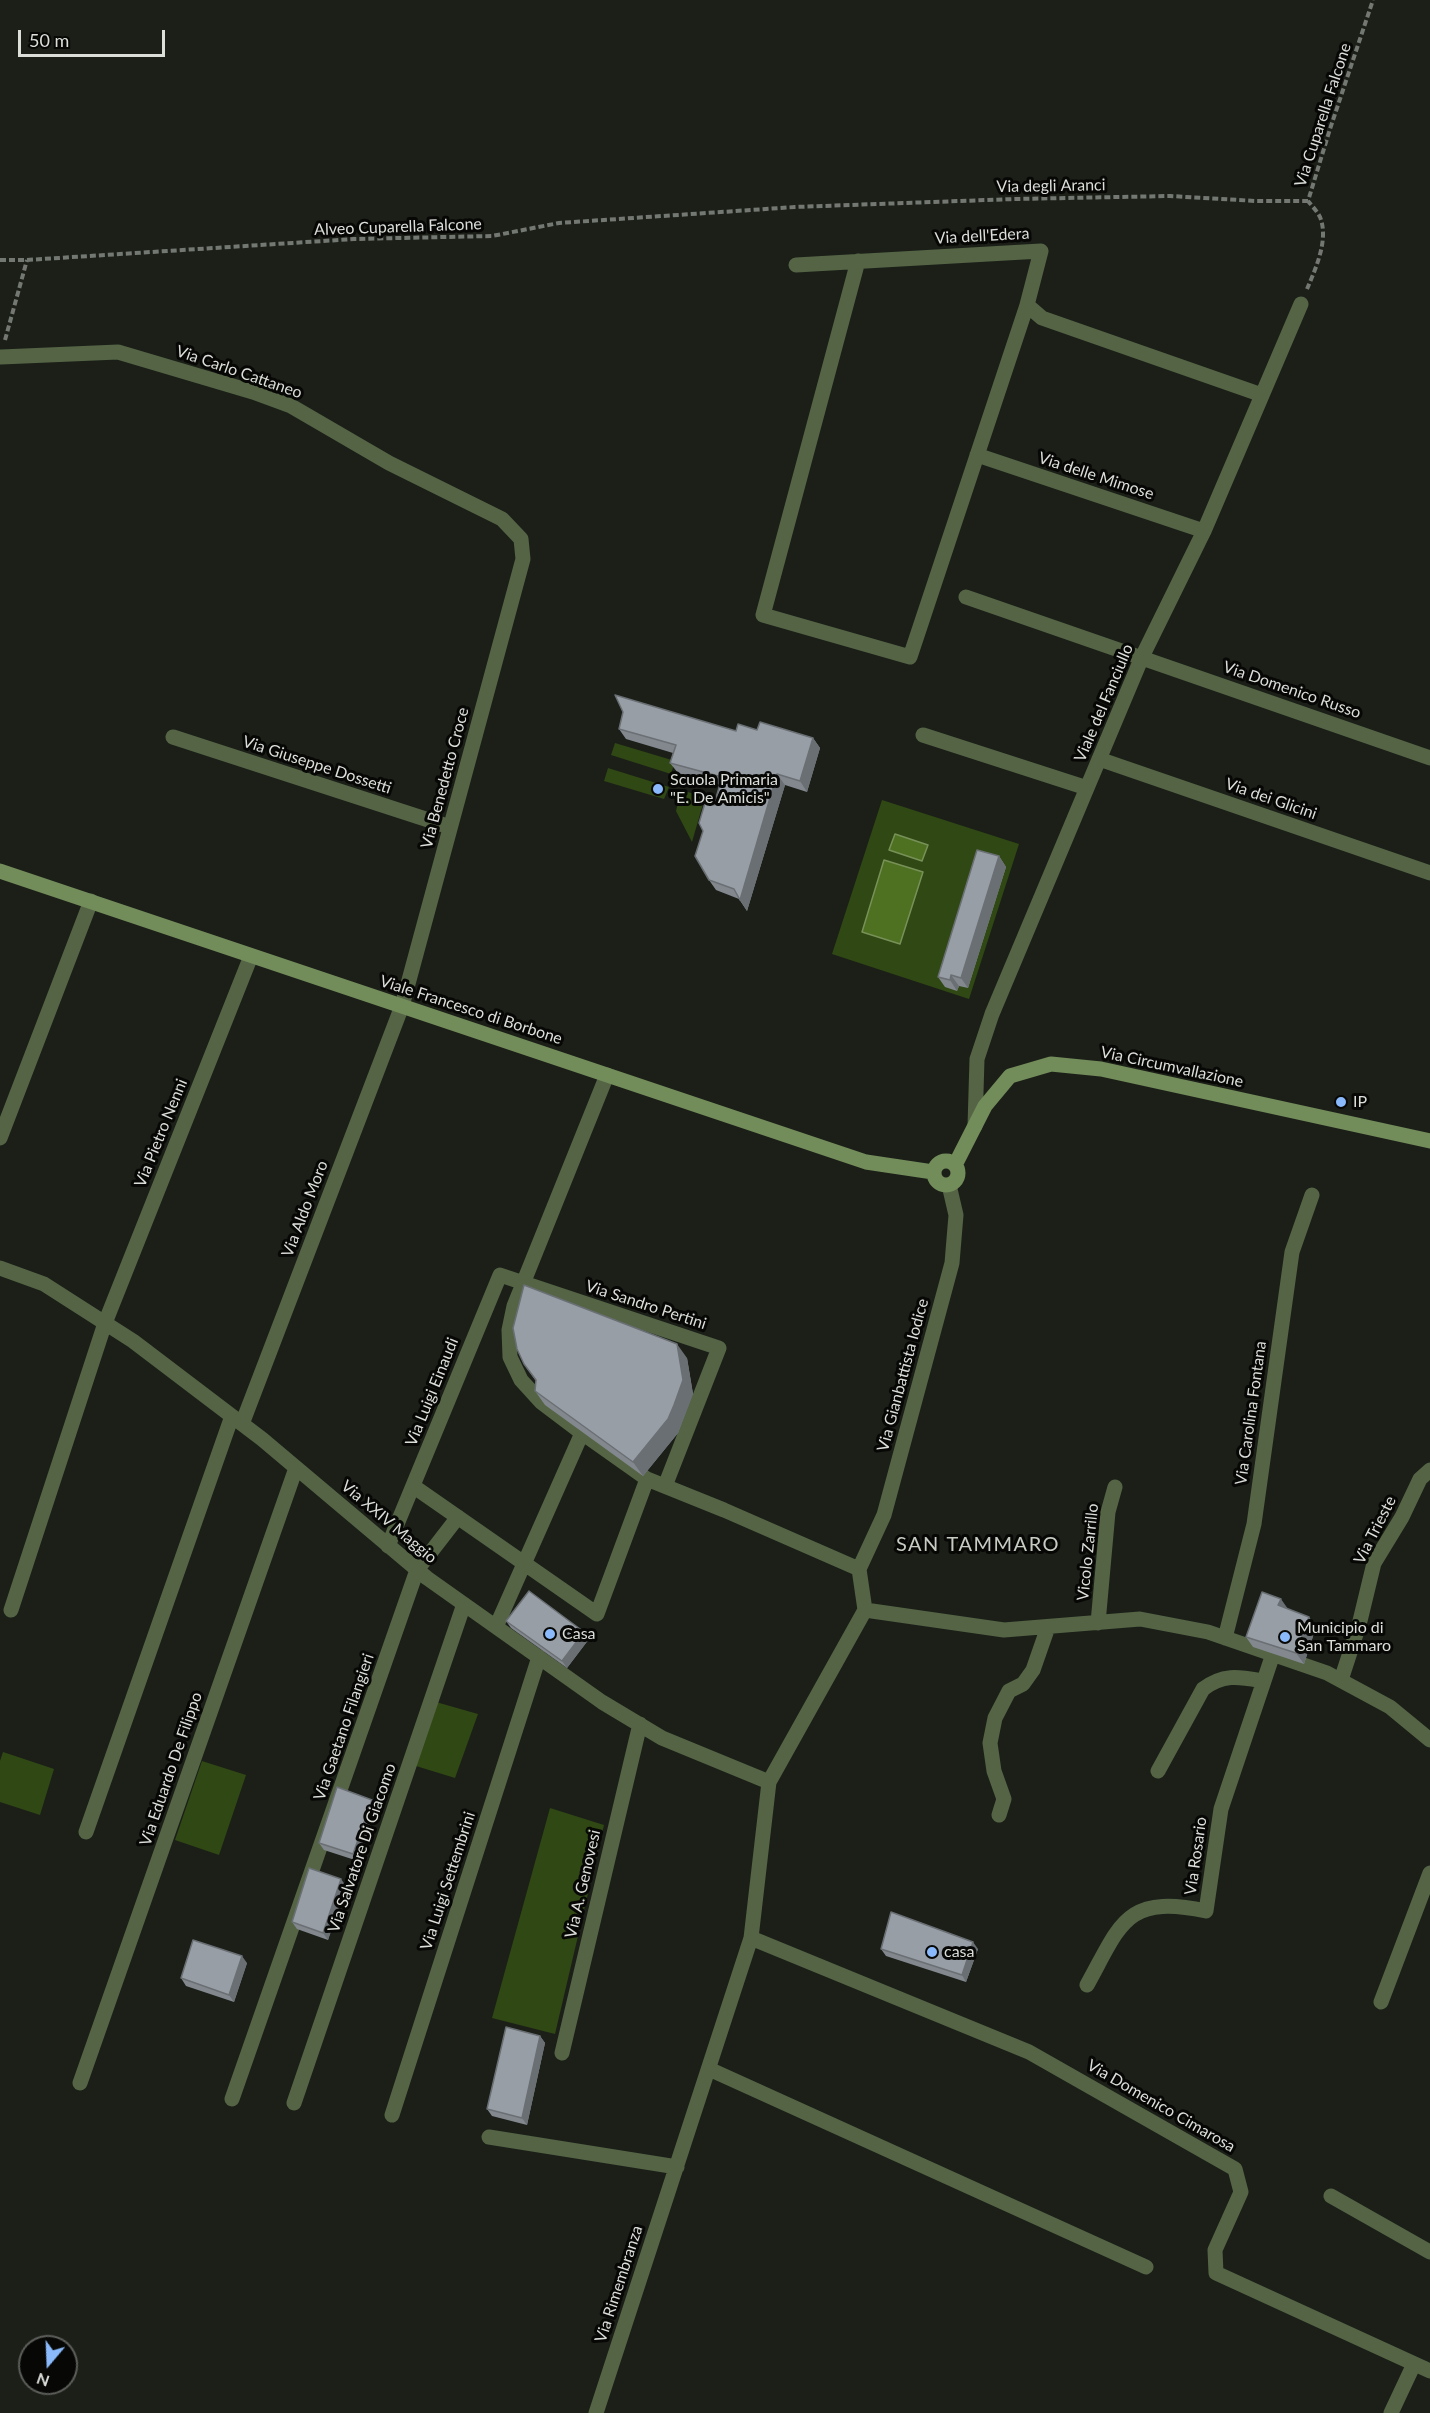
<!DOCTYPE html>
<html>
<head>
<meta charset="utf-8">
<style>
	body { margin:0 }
	#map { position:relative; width:1430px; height:2413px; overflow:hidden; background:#1b1f18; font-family:Lato,sans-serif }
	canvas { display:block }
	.north { position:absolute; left:18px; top:2335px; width:60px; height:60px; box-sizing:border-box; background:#070806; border:2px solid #5c5e5a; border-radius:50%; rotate:199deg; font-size:16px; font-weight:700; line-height:24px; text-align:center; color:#dbded9 }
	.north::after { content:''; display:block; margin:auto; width:21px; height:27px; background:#8abafc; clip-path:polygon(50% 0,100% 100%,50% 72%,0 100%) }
	.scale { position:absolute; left:18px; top:30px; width:147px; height:27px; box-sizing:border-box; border:3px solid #dbded9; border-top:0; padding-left:8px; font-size:18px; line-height:21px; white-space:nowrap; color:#dbded9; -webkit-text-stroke:4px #070806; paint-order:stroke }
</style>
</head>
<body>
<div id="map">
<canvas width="1430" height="2413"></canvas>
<div class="north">N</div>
<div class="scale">50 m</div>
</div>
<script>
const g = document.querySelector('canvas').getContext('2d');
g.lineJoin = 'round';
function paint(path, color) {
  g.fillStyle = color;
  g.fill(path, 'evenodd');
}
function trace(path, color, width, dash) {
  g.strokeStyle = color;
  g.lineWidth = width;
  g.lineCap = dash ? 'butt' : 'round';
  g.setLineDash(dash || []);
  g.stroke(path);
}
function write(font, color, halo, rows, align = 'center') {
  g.font = font + ' Lato,sans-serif';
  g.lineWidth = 6;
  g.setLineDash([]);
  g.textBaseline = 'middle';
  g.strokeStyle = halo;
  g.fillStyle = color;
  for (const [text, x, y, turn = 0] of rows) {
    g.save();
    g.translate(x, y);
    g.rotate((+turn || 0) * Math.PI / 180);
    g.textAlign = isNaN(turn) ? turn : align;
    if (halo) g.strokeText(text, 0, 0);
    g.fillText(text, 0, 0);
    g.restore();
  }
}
const green = new Path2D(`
	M615 743 675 761 671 774 611 755Z
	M608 768 669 787 664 799 604 781Z
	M681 790 705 797 692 842 676 811Z
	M882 800 1019 844 969 999 832 954Z
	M436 1702 478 1714 455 1778 416 1766Z
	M3 1752 54 1769 40 1815 0 1802V1761Z
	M202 1761 246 1775 219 1855 175 1840Z
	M550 1808 604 1825 555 2034 492 2018Z`);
const water = new Path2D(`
	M895 834 928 845 922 861 889 850Z
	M884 860 923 872 900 944 862 932Z`);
const path = new Path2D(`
	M0 260H27L354 239 492 236 559 223 795 207 1015 199 1170 196 1256 201H1308
	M1307 289C1316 268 1329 239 1320 217 1317 211 1312 206 1308 201L1330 129 1373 0
	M5 340 27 260`);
const street = new Path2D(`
	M858 261 763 615 910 657 1027 305
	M796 265 1041 251 1027 305 1042 318 1262 395
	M1 357 118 352 253 392 291 406 389 463 502 519 521 539 523 559 402 1006 242 1424
	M977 455 1204 531
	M966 597 1430 758
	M923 735 1087 788
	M173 737 450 827
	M1099 759 1430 873
	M607 1075 514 1306 509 1330 510 1357 521 1380 541 1402 582 1433 647 1479 724 1510 859 1569
	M975 1126 977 1059 992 1014 1142 657 1204 531 1301 304
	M0 1138 91 901
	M0 1268 44 1284 133 1341 262 1439 427 1578 602 1702 662 1738 769 1782
	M413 1486 597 1614 647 1479
	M388 1546 500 1275 719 1348 665 1486
	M859 1569 884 1515 952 1263 956 1215 949 1185
	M11 1610 105 1323 251 956
	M865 1610 1004 1630 1140 1619 1208 1632 1327 1673 1390 1707 1430 1740
	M1098 1623 1108 1512 1115 1487
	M496 1627 582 1433
	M1225 1638 1254 1524 1292 1252 1312 1195
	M1341 1680 1359 1625 1374 1563 1402 1517 1420 1479 1430 1470
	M1158 1771 1203 1689C1224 1673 1240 1677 1264 1681
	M999 1815 1004 1799 994 1771 990 1743 995 1718 1009 1691 1023 1684 1033 1670 1048 1627
	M86 1832 232 1416
	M751 1938 1029 2052 1235 2169 1241 2192 1215 2250 1216 2273 1430 2371
	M1087 1985C1121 1924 1125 1894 1206 1911L1221 1809 1273 1654
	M1381 2002 1430 1873
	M562 2053 640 1724
	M709 2069 1146 2267
	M80 2083 296 1468
	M232 2099 417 1570 458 1517
	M294 2103 464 1604
	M392 2115 539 1657
	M489 2137 677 2167
	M1331 2196 1430 2252
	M596 2413 751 1938 769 1782 865 1610 859 1569
	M1391 2413 1414 2364`);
const secondary = new Path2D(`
	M0 871 866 1162 933 1172
	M934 1173a12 12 0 1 1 24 0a12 12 0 1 1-24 0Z
	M955 1165 985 1106 1010 1076 1051 1064 1101 1069 1430 1141`);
const wall = new Path2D(`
	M619 729 736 731 757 730 813 738 820 748 807 792 785 785 747 911 739 899 716 890 709 880 714 805 720 785 678 773 670 763 673 753 626 739Z
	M999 856 1006 867 968 988 959 986 957 991 945 987 938 977Z
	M687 1358 693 1394 678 1433 643 1476 545 1405 535 1391 536 1381 524 1364Z
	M1288 1609 1309 1617 1316 1627 1304 1664 1253 1647 1246 1637Z
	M506 1621 589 1639 567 1668 511 1628Z
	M377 1807 358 1861 324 1850 319 1843Z
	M346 1886 328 1940 297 1929 292 1922Z
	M881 1949H978L966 1982 886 1956Z
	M247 1963 234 2002 186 1986 181 1978Z
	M540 2036 545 2043 527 2125 492 2116 487 2109Z`);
const shadedWall = new Path2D(`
	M813 738 820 748 807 792 800 781Z
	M777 774 785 785 747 911 740 900Z
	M999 856 1006 867 968 988 961 978Z
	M951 975 959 986 957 991 950 980Z
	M677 1344 687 1358 693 1394 678 1433 643 1476 633 1462Z
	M1281 1599 1288 1609 1278 1605Z
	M1309 1617 1316 1627 1304 1664 1296 1653Z
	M584 1632 589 1639 567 1668 562 1661Z
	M372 1800 377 1807 358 1861 353 1854Z
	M341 1879 346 1886 328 1940 323 1933Z
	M973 1942 978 1949 966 1982 962 1975Z
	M242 1956 247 1963 234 2002 229 1995Z
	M540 2036 545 2043 527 2125 522 2118Z`);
const building = new Path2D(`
	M615 695 736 731 738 724 757 730 760 722 813 738 800 781 777 774 740 900 734 889 709 880 695 856 703 831 699 823 705 803 714 805 722 777 670 763 676 745 619 729 623 712Z
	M977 850 999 856 961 978 951 975 950 980 938 977Z
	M524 1285 677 1344 683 1380 674 1405 668 1419 633 1462 535 1391 536 1380 524 1364 517 1349 513 1328Z
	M529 1591 584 1632 562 1661 506 1621Z
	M1262 1592 1281 1599 1278 1605 1309 1617 1296 1653 1246 1637Z
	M337 1787 372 1800 353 1854 319 1843Z
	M309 1868 341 1879 323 1933 292 1922Z
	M891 1912 973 1942 962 1975 881 1949Z
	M193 1940 242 1956 229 1995 181 1978Z
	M506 2027 540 2036 522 2118 487 2109Z`);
const markers = [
	[658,789,6,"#8abafc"],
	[1341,1102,6,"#8abafc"],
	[550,1634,6,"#8abafc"],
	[1285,1637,6,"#8abafc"],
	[932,1952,6,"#8abafc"]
];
const streetNames = [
	["Via Cuparella Falcone",1323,115,-72],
	["Via degli Aranci",1051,186,-1],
	["Alveo Cuparella Falcone",398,227,-2],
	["Via dell'Edera",982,236,-3],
	["Via Carlo Cattaneo",239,372,19],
	["Via delle Mimose",1096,476,18],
	["Via Domenico Russo",1292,690,19],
	["Viale del Fanciullo",1104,703,-67],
	["Via Giuseppe Dossetti",317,765,18],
	["Via Benedetto Croce",445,778,-75],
	["Via dei Glicini",1271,799,19],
	["Viale Francesco di Borbone",471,1010,18],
	["Via Circumvallazione",1172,1067,12],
	["Via Pietro Nenni",161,1133,-68],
	["Via Aldo Moro",305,1209,-69],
	["Via Sandro Pertini",646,1305,18],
	["Via Gianbattista Iodice",903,1375,-75],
	["Via Luigi Einaudi",432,1392,-68],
	["Via Carolina Fontana",1251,1413,-82],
	["Via XXIV Maggio",389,1522,40],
	["Via Trieste",1375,1530,-63],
	["Vicolo Zarrillo",1088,1552,-84],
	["Via Gaetano Filangieri",344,1727,-71],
	["Via Eduardo De Filippo",171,1769,-71],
	["Via Salvatore Di Giacomo",362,1848,-71],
	["Via Rosario",1196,1856,-82],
	["Via Luigi Settembrini",448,1881,-72],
	["Via A. Genovesi",583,1884,-77],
	["Via Domenico Cimarosa",1161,2106,30],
	["Via Rimembranza",619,2284,-72]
];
const poiNames = [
	["Scuola Primaria",670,780],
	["\"E. De Amicis\"",670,798],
	["IP",1353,1102],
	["Municipio di",1297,1628],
	["San Tammaro",1297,1646],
	["Casa",562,1634],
	["casa",944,1952]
];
const quarterNames = [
	["SAN TAMMARO",978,1545]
];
paint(green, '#304814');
paint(water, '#4d7021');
trace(water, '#789158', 1.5);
trace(path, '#747872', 4, [6, 3]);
trace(street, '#546445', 15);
trace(secondary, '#728c5a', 15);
paint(wall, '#83888f');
paint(shadedWall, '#6a6f74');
paint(building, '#989ea6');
trace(building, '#6a6f74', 1.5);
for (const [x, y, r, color] of markers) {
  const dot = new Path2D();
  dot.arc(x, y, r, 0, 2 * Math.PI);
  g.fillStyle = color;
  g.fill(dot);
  trace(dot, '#070806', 2);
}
write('16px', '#dbded9', '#070806', streetNames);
write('16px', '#dbded9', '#070806', poiNames, 'left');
g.letterSpacing = '1.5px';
write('20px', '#c7ccc3', '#070806', quarterNames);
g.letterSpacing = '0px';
</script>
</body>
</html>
